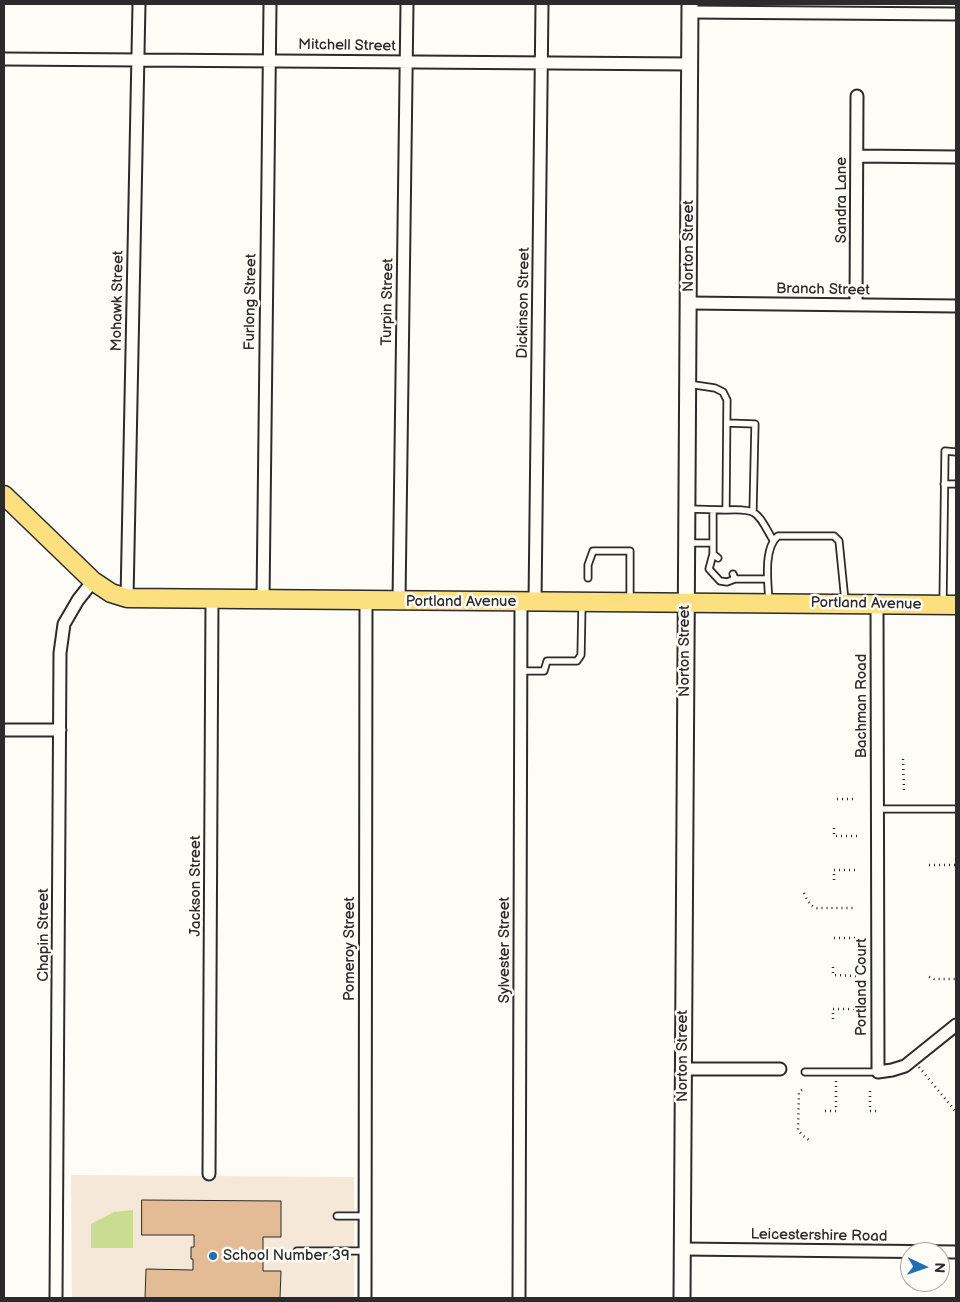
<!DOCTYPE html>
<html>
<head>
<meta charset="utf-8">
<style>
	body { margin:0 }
	#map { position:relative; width:960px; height:1302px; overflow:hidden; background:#fdfcf7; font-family:"Balsamiq Sans",sans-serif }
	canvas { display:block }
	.frame { position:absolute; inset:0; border:5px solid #2b2b2b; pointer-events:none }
	.north { position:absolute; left:900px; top:1242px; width:50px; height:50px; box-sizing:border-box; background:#fdfcf7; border:1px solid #a9a8a5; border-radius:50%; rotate:93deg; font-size:14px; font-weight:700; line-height:20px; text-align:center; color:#2b2b2b }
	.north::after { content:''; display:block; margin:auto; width:18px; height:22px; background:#1f6fb2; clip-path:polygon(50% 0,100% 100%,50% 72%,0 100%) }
</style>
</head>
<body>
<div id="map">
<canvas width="960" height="1302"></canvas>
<div class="frame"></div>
<div class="north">N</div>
</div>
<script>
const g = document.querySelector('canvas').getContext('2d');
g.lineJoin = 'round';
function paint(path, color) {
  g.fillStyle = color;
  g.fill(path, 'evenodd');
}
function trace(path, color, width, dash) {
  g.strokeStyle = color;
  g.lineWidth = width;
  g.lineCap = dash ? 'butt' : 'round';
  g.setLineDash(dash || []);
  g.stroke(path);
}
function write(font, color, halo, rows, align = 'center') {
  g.font = font + ' "Balsamiq Sans",sans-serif';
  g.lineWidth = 5;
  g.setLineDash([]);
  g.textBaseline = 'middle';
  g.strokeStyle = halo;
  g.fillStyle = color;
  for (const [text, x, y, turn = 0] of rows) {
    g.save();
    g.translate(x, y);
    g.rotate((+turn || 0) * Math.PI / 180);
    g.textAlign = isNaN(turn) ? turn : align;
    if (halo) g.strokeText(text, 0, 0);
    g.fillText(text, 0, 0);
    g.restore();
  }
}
const built = new Path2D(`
	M71 1175 354 1177V1298H72Z`);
const green = new Path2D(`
	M133 1210V1248H91V1224L114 1212Z`);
const building = new Path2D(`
	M142 1200 281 1201V1237H263V1271H281L280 1298H145L146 1269 193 1270V1259H191V1247H194V1235H142Z`);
const path = new Path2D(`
	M903 759 904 792
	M837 799H857
	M834 828V836H857
	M929 865H956
	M834 880V870H857
	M804 893C807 900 810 906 817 908H856
	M834 938H856
	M833 967V975L856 976
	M929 977 934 979H956
	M833 1019V1009H856
	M919 1067 956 1112
	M802 1090 799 1092 798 1130 802 1135 809 1140
	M870 1091V1111H878
	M825 1111H836V1081`);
const service = new Path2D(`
	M688 384 715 388 723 392 727 400 726 510 688 509
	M727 423 755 424 753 511
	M944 484H956
	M726 510C759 508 757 513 773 540
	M713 511V554L718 558
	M688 543H713
	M713 554 709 569 720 581 727 582 735 579
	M733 574 735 579H767
	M588 578V565L593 551H630V599
	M769 601C768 584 763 548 778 536H834L839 541 845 601
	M943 602 945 451 956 452
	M521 671H544L547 661H577L581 655 582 604
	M876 809H956
	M805 1072H878
	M337 1216H365
	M297 1251H365`);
const minor = new Path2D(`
	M690 12 956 14
	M4 59 690 64
	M857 156 956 157
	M689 303 956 306
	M856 305 857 96
	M127 598 139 4
	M263 600 270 4
	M399 601 407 4
	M535 602 542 4
	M877 604 878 1072 892 1070 905 1066 956 1025
	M4 730H60
	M683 1069H780
	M209 1174 212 599
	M682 1249 956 1252
	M56 1298 60 653 64 624 78 600 93 581
	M365 1298 366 601
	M519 1298 521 602`);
const secondary = new Path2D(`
	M682 1298 690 4`);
const primary = new Path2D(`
	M4 495 93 581 111 593 127 598 956 605`);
const markers = [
	[213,1256,5,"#1f6fb2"]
];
const streetNames = [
	["Mitchell Street",347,46,1],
	["Sandra Lane",842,200,-90],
	["Norton Street",689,246,-90],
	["Branch Street",823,290,1],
	["Mohawk Street",118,301,-89],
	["Furlong Street",251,302,-89],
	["Turpin Street",388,302,-89],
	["Dickinson Street",524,303,-89],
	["Portland Avenue",461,602],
	["Portland Avenue",866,604,1],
	["Norton Street",685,651,-90],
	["Bachman Road",862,706,-90],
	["Jackson Street",196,886,-90],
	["Chapin Street",44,935,-90],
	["Pomeroy Street",350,949,-90],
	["Sylvester Street",505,950,-90],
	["Portland Court",862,987,-90],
	["Norton Street",683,1056,-90],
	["Leicestershire Road",819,1236,1]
];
const poiNames = [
	["School Number 39",223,1256]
];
paint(built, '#f5e8d9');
paint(green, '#c9dd92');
paint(building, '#e3bb94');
trace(building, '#2b2b2b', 1);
trace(service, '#2b2b2b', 9);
trace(minor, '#2b2b2b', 15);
trace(secondary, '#2b2b2b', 19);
trace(primary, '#2b2b2b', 21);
trace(path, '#2b2b2b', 2.5, [1, 4]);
trace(service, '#fdfcf7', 5.5);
trace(minor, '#fdfcf7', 11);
trace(secondary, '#fdfcf7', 15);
trace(primary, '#fce080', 18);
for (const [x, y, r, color] of markers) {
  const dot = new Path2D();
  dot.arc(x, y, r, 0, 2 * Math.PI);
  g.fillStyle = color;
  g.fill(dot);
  trace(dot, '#fdfcf7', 2);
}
write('15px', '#2b2b2b', '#fdfcf7', streetNames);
write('15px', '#2b2b2b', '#fdfcf7', poiNames, 'left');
</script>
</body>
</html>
